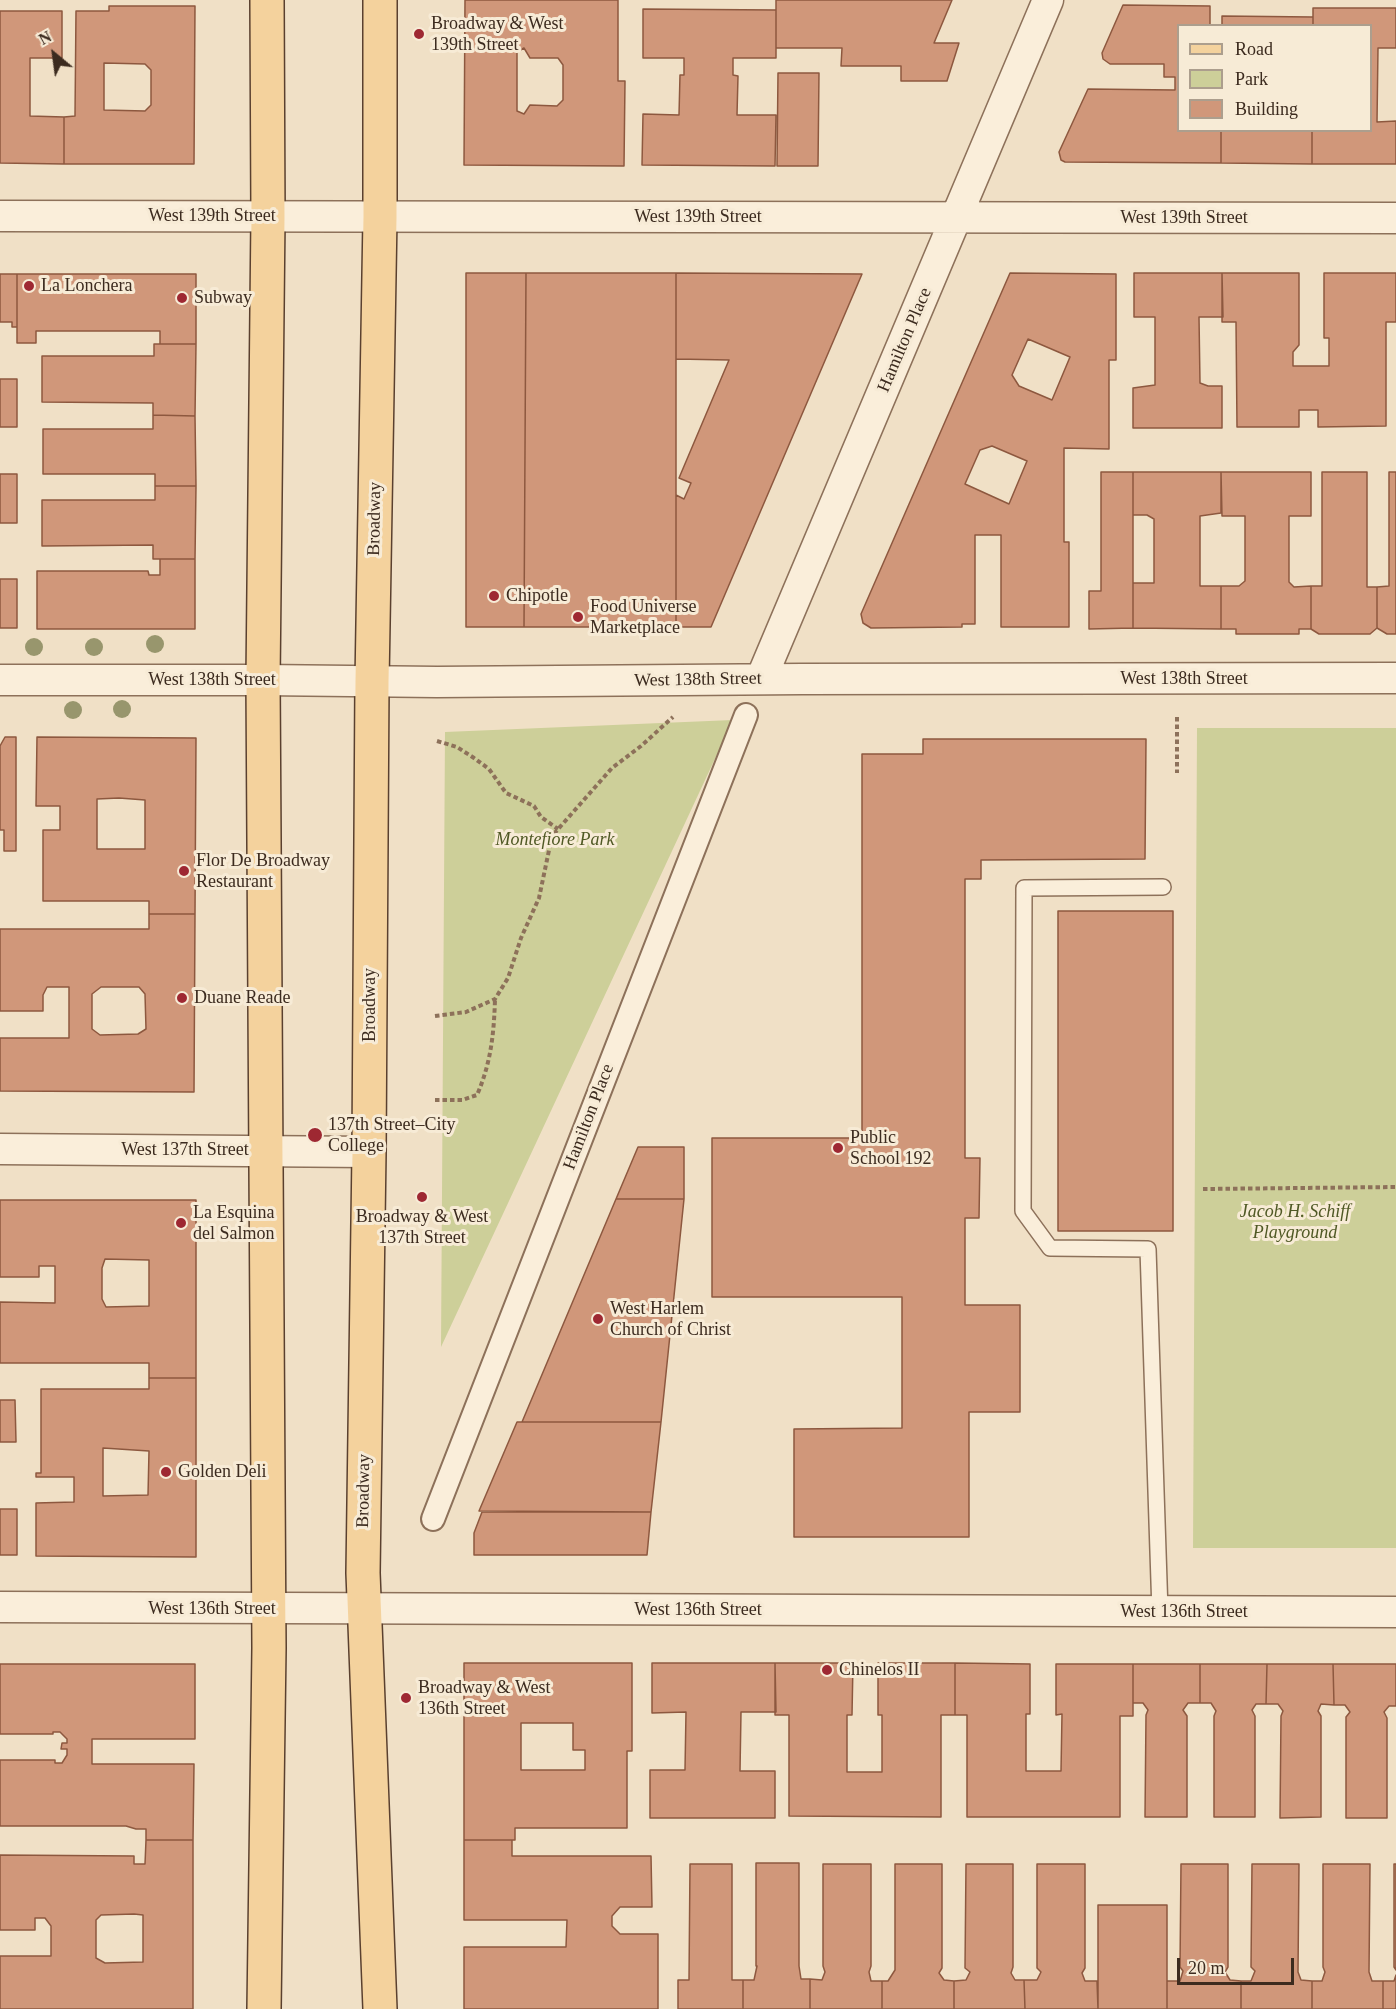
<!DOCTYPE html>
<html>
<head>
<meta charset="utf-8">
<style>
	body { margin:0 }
	#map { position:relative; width:1396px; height:2009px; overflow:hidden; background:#f0e0c6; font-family:"Times New Roman",serif }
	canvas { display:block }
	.legend { position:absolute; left:1177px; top:24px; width:195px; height:108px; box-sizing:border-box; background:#f7ebd6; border:2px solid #ac9e8d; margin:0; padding:8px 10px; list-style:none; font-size:18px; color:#3c2b1f }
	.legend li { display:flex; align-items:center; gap:12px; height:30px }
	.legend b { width:30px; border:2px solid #ac9e8d }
	.north { position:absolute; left:24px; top:24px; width:60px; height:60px; -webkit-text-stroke:4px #f7ebd6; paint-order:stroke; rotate:331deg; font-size:16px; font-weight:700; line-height:24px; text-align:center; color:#3c2b1f }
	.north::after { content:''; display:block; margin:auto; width:21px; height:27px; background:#3c2b1f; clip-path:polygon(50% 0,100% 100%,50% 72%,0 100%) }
	.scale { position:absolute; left:1177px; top:1958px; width:117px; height:27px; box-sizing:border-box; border:3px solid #3c2b1f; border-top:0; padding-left:8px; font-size:18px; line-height:21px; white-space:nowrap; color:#3c2b1f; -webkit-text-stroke:4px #f7ebd6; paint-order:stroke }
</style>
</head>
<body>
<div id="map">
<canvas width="1396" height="2009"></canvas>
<ul class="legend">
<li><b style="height:8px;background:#f4d29d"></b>Road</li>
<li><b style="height:16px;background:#cdcf99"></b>Park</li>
<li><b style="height:16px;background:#d0977a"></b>Building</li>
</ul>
<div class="north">N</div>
<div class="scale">20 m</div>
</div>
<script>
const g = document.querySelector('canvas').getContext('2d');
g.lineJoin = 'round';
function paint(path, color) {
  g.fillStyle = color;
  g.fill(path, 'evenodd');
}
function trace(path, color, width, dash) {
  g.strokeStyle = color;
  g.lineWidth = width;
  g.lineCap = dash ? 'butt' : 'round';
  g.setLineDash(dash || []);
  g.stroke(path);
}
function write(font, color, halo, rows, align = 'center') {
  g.font = font + ' "Times New Roman",serif';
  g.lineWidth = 6;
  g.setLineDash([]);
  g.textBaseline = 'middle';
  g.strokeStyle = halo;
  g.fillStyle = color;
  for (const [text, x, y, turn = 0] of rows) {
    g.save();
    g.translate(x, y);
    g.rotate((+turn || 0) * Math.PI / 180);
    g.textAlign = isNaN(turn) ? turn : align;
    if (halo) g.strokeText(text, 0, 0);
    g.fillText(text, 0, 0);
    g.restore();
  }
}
const green = new Path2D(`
	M733 720 441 1347 445 732Z
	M1197 728H1396V1548H1193Z`);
const building = new Path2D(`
	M465 0H618V81H625L624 166 464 165ZM524 48 530 58H558L563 65V100L557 106 530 105 524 114 517 111V52Z
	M776 0H952L934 43H959L947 81H901V66H841L842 48H776Z
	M1123 5 1210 6V26H1178V130H1221V163L1065 162 1061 160 1059 152 1088 89 1175 90V77H1164V64H1110L1103 59 1102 53Z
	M109 6H195L194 164H64V117L75 116 76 11H109ZM104 63 145 64 151 70V105L145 111 104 110Z
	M1313 8H1396V48H1378L1377 122 1396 121V164H1312V130H1370V26H1313Z
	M643 9 776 10V58H733V75L738 76 737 115H776L775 166 642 165 643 114 679 115 680 75H684V58H643Z
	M0 11H62V58H30V116L64 117V164L0 163Z
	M1222 16 1313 17V26H1222Z
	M778 73H819L818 166H777Z
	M1221 130H1312V164L1221 163Z
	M466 273H526L524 627H466Z
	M526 273H676V627H524Z
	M676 273 862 274 711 627H676V495L684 499 691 483 679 478 729 360 676 359Z
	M1010 273 1116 274V360H1109V449L1064 448V542H1069V627H1001V535H975V624H962V627L871 628 863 623 861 614ZM1028 339 1070 357 1052 400 1019 386 1012 375ZM992 446 1027 461 1009 504 965 484 980 450Z
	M1134 273H1222L1223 317H1199L1200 383 1208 386H1222V428H1133V388L1155 385V317H1134Z
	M1222 273H1299V345L1293 352V366H1329V338H1324V273H1396V322H1386V426L1318 427V410H1299V427H1237L1236 322H1222Z
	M0 274H17V327H12V322H0Z
	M17 274H196V344H160V331H36V343H17Z
	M154 344H196L195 416 153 415V403L42 402V356H154Z
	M0 379H17V427H0Z
	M153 415 195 416 196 486H155V474H43V429H153Z
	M1101 472H1133V628L1089 629V591H1101Z
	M1133 472H1221V513L1200 516V586H1221V629L1133 628V583H1154V519L1147 515H1133Z
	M1221 472H1311V516H1289V582L1294 587 1311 586V629H1299V634H1236V629H1221V586H1239L1245 581V516H1222Z
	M1322 472H1367V587H1377V628L1370 634H1319L1311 629V586H1322Z
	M1389 472H1396V634H1387L1377 628V587L1389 586Z
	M0 474H17V523H0Z
	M155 486H196L195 559H153V545L42 546V500H155Z
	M160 559H195V629H37V571H148L149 575H160Z
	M0 579H17V628H0Z
	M5 737H16V851H4V830H0V746Z
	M37 737 196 738 195 914H149V901H43V830H60V806H36ZM119 798 145 800V849H97V799Z
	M923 739H1146L1145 859 981 860V879H965V1158H980L979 1218H965V1305H1020V1412H969V1537H794V1429L902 1428V1297H712V1138H862V754H923Z
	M1058 911H1173V1231H1058Z
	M149 914H195L194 1092 0 1091V1038H69V987H47L43 995V1011H0V929H149ZM101 987H139L145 994 146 1029 138 1034 100 1035 92 1029V994Z
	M638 1147H684V1199H616Z
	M616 1199H684L661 1422H522Z
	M0 1200H196V1378H149V1363H0V1302L55 1303V1266H39V1277H0ZM105 1259 149 1260V1306L106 1307 102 1299V1268Z
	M149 1378H196V1557L36 1556V1503L74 1502V1477H36V1473H41V1389H149ZM103 1448 149 1451 148 1495 103 1496Z
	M0 1400H15L16 1442H0Z
	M517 1422H661L651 1512 479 1511Z
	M0 1509H17V1555H0Z
	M482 1512H651L647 1555H474V1533Z
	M464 1663H632V1751H627V1828H515V1840H464ZM521 1723H573V1750H585V1770H521Z
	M652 1663H775L776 1712H741L740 1771H775V1818H650V1770H685L686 1712 652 1713Z
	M775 1663H853L852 1715H847V1772H882V1715H878V1663H955V1715H941V1817L789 1816V1715H775Z
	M955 1663 1030 1664V1714H1026V1771H1061L1062 1714 1056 1715V1664H1133V1716H1120V1817H967V1715H955Z
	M0 1664H195V1739H92V1764H194L193 1840H146V1829H136L126 1826H0V1760H55V1763H62L67 1755V1749H61L62 1743H67V1739L60 1732H53V1734H0Z
	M1133 1664H1200V1703H1188L1183 1710 1187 1716V1817H1145L1146 1715 1148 1710 1143 1703H1133Z
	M1200 1664H1267L1266 1704H1256L1252 1710 1255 1716V1817H1214V1716L1216 1711 1211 1703H1200Z
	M1267 1664H1333L1334 1705 1321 1704 1318 1711 1321 1716V1817L1280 1818 1281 1716 1283 1711 1278 1704H1266Z
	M1333 1664H1396V1706H1389L1384 1712 1387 1718V1818H1346V1717L1350 1712 1345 1705H1334Z
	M146 1840H193V2009H0V1956H51V1926L45 1918H35V1930H0V1855L134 1856V1864H145ZM134 1914 143 1915V1962L105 1963 96 1958V1920L101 1915Z
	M464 1840H512V1856H651L652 1907H620L612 1916V1926L620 1934H658V2009H464V1947H566L567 1920H464Z
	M756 1863H799V1966L801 1979H810V2009H743V1980H754L757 1966H756Z
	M690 1864H732V1980H743V2009H678V1980H689Z
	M823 1864H871V1966L869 1972 871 1981H882V2009H810V1979L822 1980 825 1972 823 1966Z
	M895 1864H942V1968L939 1973 944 1980 954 1981V2009H882V1981H888L895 1970Z
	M966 1864H1013V1967L1011 1973 1015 1980H1024L1025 2009H954V1981L966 1980 970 1972 965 1968Z
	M1037 1864H1085V1968L1082 1973 1085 1981H1097L1098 2009H1025L1024 1980H1037L1041 1972 1037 1968Z
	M1181 1864H1228V1967L1225 1972 1230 1980 1241 1981V2009H1167V1981H1180L1183 1971 1180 1967Z
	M1252 1864H1299L1298 1972 1301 1980 1312 1981V2009H1241V1981H1251L1255 1971 1251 1967Z
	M1323 1864H1370L1369 1972 1372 1981H1383V2009H1312V1981H1322L1325 1972 1323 1967Z
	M1394 1864H1396V1970L1394 1967Z
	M1098 1905H1167V2009H1098Z
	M1396 1975V2009H1383V1981H1394Z`);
const path = new Path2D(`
	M1177 717V773
	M437 741 457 747 474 758 489 769 506 793 534 806 541 817 558 829
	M435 1016 466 1012 495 999 508 978 521 938 539 898 552 836 612 768 641 746 673 717
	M435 1100H462L477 1095C491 1063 494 1033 495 999
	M1203 1189 1396 1187`);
const service = new Path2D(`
	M1160 1612 1148 1249 1050 1248 1023 1211 1024 888 1163 887`);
const pedestrian = new Path2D(`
	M433 1519 746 715`);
const minor = new Path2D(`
	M0 216 1396 218
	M761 679 1048 0
	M0 680H263L437 682 802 679 1396 678
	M0 1149 369 1152
	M0 1607 1396 1612`);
const primary = new Path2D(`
	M380 0V217L372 682 369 1152 363 1573 380 2009
	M264 2009 269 1648 263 680 268 217 267 0`);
const trees = [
	[155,644],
	[34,647],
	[94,647],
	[122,709],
	[73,710]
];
const markers = [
	[419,34,6,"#9e2832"],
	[29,286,6,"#9e2832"],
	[182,298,6,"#9e2832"],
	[494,596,6,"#9e2832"],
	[578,617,6,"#9e2832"],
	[184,871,6,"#9e2832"],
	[182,998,6,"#9e2832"],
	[315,1135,8,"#9e2832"],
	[838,1148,6,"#9e2832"],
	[422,1197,6,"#9e2832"],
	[181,1223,6,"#9e2832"],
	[598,1319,6,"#9e2832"],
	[166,1472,6,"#9e2832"],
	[827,1670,6,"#9e2832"],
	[406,1698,6,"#9e2832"]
];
const poiNames = [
	["Broadway & West",431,24],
	["139th Street",431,45],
	["La Lonchera",41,286],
	["Subway",194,298],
	["Chipotle",506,596],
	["Food Universe",590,607],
	["Marketplace",590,628],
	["Flor De Broadway",196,861],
	["Restaurant",196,882],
	["Duane Reade",194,998],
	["137th Street–City",328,1125],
	["College",328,1146],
	["Public",850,1138],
	["School 192",850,1159],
	["La Esquina",193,1213],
	["del Salmon",193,1234],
	["Broadway & West",422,1217,"center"],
	["137th Street",422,1238,"center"],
	["West Harlem",610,1309],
	["Church of Christ",610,1330],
	["Golden Deli",178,1472],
	["Chinelos II",839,1670],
	["Broadway & West",418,1688],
	["136th Street",418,1709]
];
const streetNames = [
	["West 139th Street",212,216],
	["West 139th Street",698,217],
	["West 139th Street",1184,218],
	["Hamilton Place",905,340,-67],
	["Broadway",375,519,-89],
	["West 138th Street",1184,679],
	["West 138th Street",212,680],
	["West 138th Street",698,680,-1],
	["Broadway",370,1005,-90],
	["Hamilton Place",589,1117,-69],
	["West 137th Street",185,1150],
	["Broadway",364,1491,-89],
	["West 136th Street",212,1609],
	["West 136th Street",698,1610],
	["West 136th Street",1184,1612]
];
const parkNames = [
	["Montefiore Park",555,840],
	["Jacob H. Schiff",1295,1212],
	["Playground",1295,1233]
];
paint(green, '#cdcf99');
paint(building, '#d0977a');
trace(building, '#8d583f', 1.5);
trace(service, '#8d715a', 18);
trace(pedestrian, '#8d715a', 26);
trace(minor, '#8d715a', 33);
trace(primary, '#5a402f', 36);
trace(path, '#8d715a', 4, [4.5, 3]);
trace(service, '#faeeda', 15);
trace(pedestrian, '#faeeda', 22);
trace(minor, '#faeeda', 30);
trace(primary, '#f4d29d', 33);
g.fillStyle = '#98966d';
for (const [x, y] of trees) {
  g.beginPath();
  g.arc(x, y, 9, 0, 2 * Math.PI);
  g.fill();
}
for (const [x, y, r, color] of markers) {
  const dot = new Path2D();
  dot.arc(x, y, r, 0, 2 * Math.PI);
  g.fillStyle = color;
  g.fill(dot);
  trace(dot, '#f7ebd6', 2);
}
write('18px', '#3c2b1f', '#f7ebd6', poiNames, 'left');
write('18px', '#3c2b1f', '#f7ebd6', streetNames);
write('italic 18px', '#505925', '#f7ebd6', parkNames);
</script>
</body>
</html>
